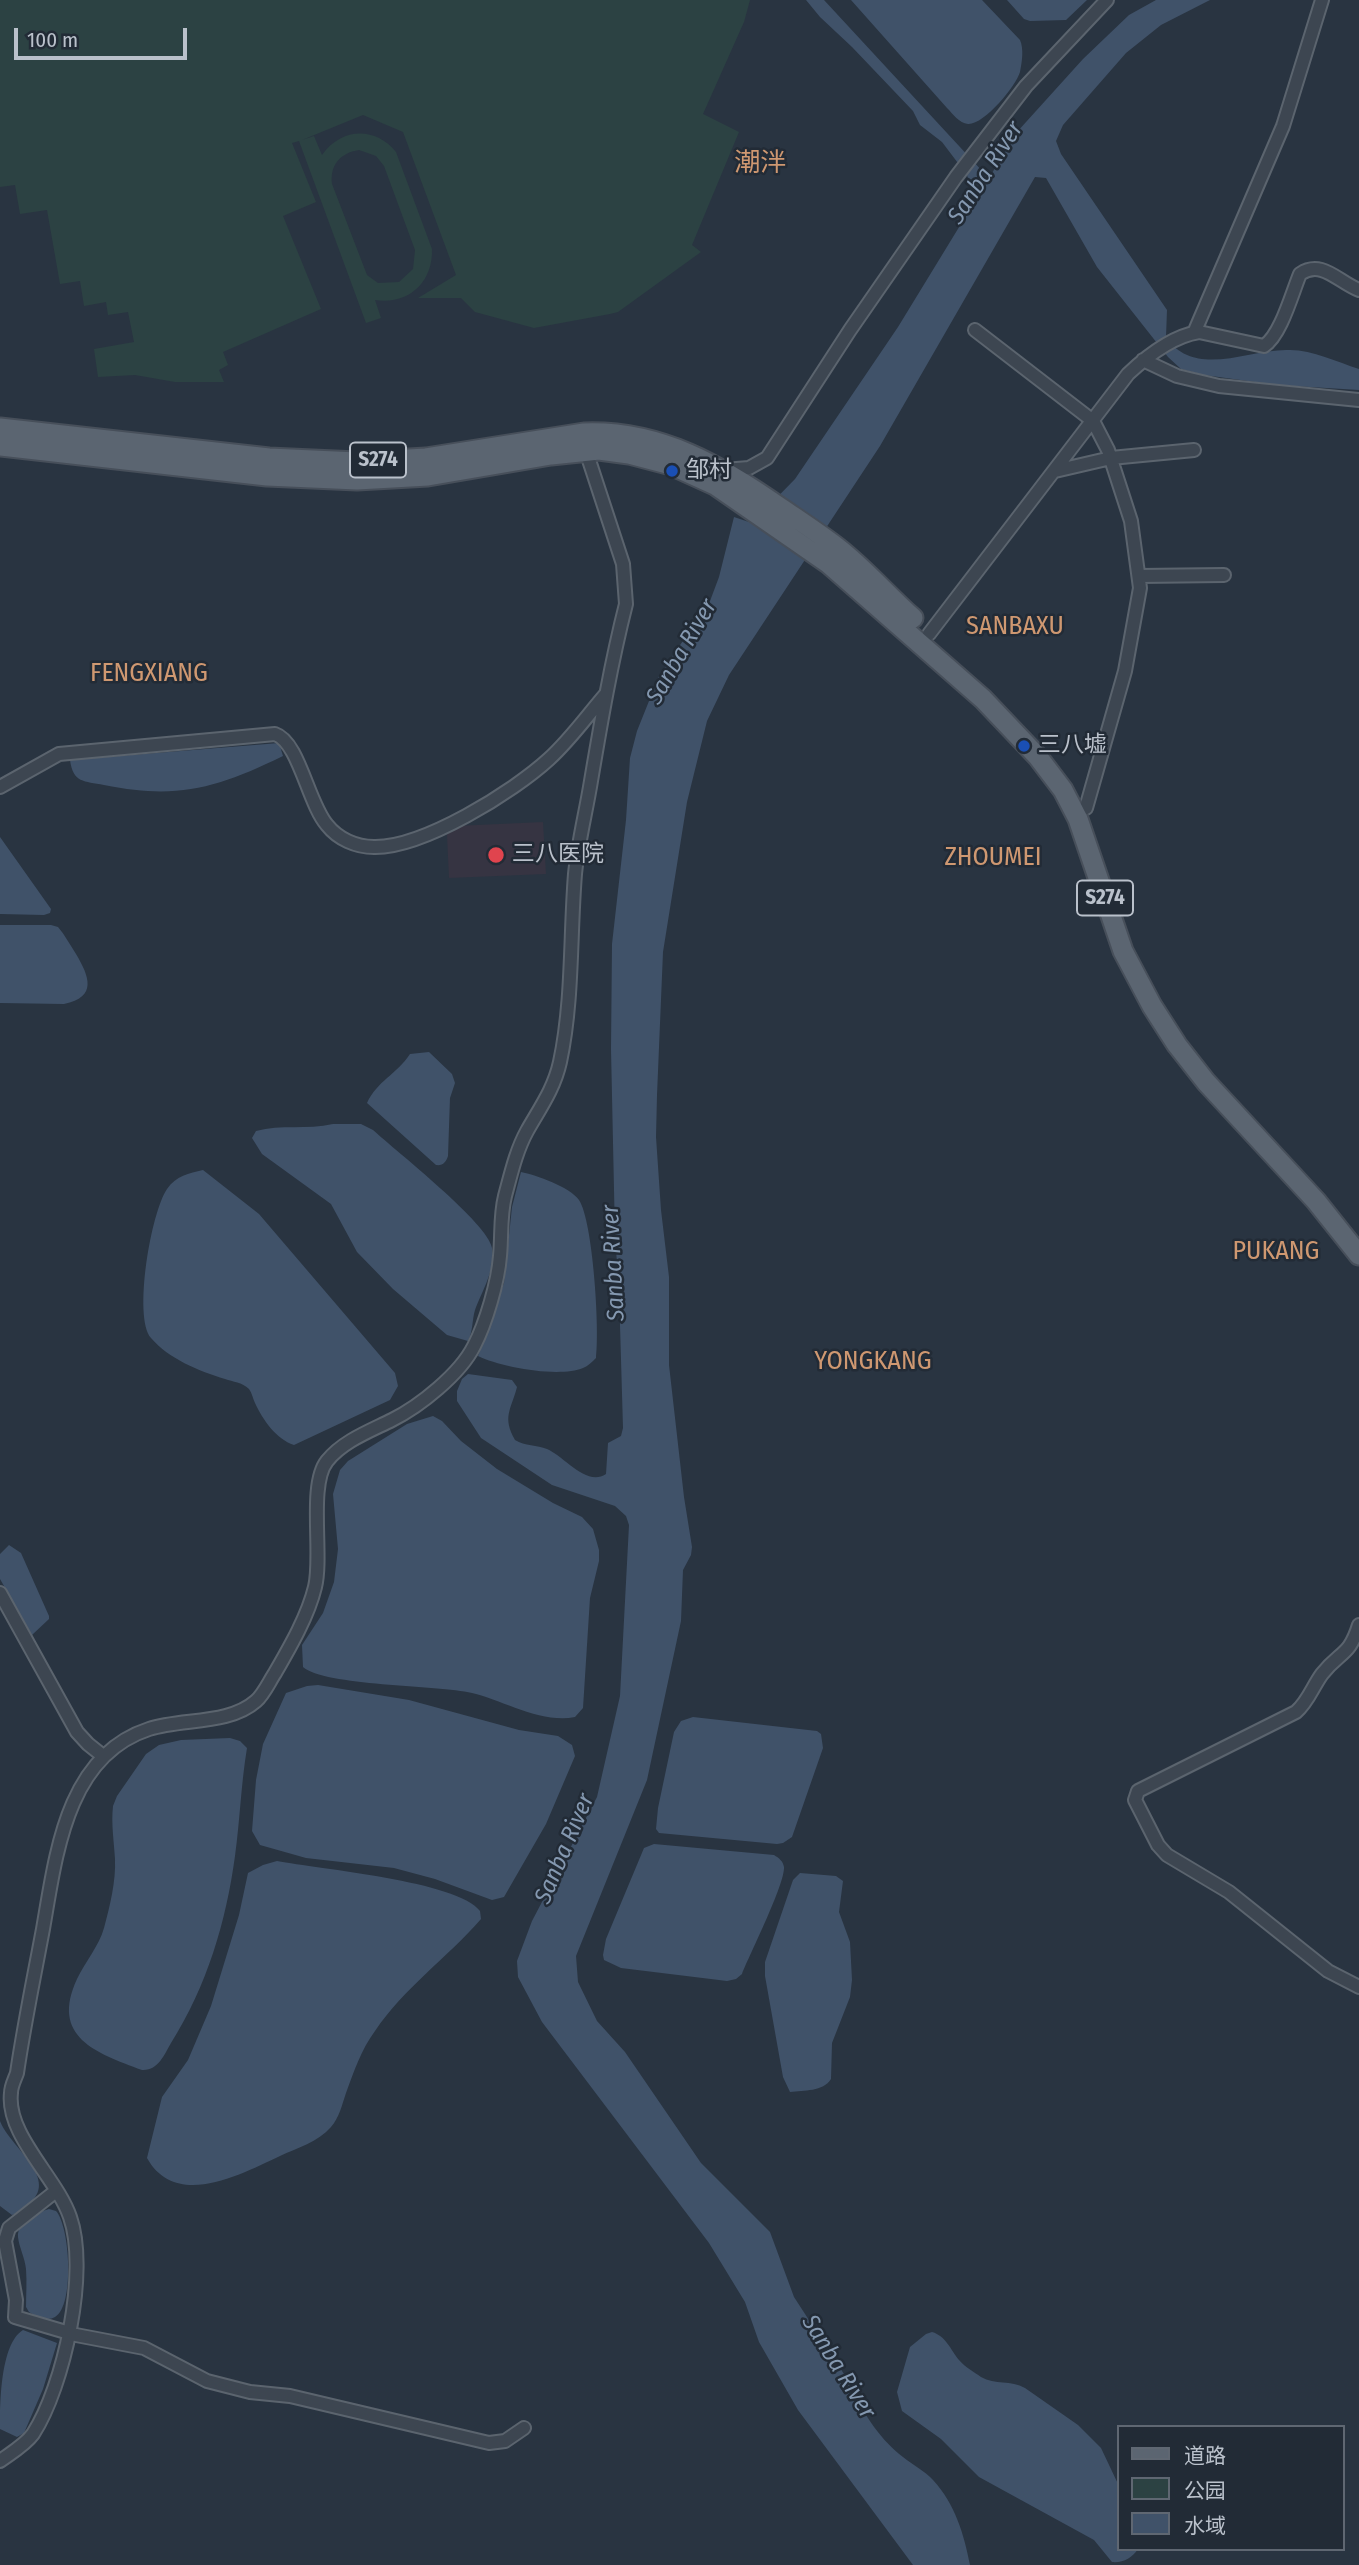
<!DOCTYPE html>
<html>
<head>
<meta charset="utf-8">
<style>
	body { margin:0 }
	#map { position:relative; width:1359px; height:2565px; overflow:hidden; background:#293441; font-family:"Fira Sans Condensed","Noto Sans SC",sans-serif }
	canvas { display:block }
	.legend { position:absolute; left:1117px; top:2425px; width:228px; height:126px; box-sizing:border-box; background:#222b36; border:2px solid #5f6772; margin:0; padding:9px 12px; list-style:none; font-size:21px; color:#bac1cb }
	.legend li { display:flex; align-items:center; gap:14px; height:35px }
	.legend b { width:35px; border:2px solid #5f6772 }
	.scale { position:absolute; left:14px; top:28px; width:173px; height:32px; box-sizing:border-box; border:4px solid #bac1cb; border-top:0; padding-left:9px; font-size:21px; line-height:24px; white-space:nowrap; color:#bac1cb; -webkit-text-stroke:5px #222b36; paint-order:stroke }
</style>
</head>
<body>
<div id="map">
<canvas width="1359" height="2565"></canvas>
<ul class="legend">
<li><b style="height:9px;background:#5b6571"></b>道路</li>
<li><b style="height:19px;background:#2c4243"></b>公园</li>
<li><b style="height:19px;background:#405269"></b>水域</li>
</ul>
<div class="scale">100 m</div>
</div>
<script>
const g = document.querySelector('canvas').getContext('2d');
g.lineJoin = 'round';
function paint(path, color) {
  g.fillStyle = color;
  g.fill(path, 'evenodd');
}
function trace(path, color, width, dash) {
  g.strokeStyle = color;
  g.lineWidth = width;
  g.lineCap = dash ? 'butt' : 'round';
  g.setLineDash(dash || []);
  g.stroke(path);
}
function write(font, color, halo, rows, align = 'center') {
  g.font = font + ' "Fira Sans Condensed","Noto Sans SC",sans-serif';
  g.lineWidth = 5;
  g.setLineDash([]);
  g.textBaseline = 'middle';
  g.strokeStyle = halo;
  g.fillStyle = color;
  for (const [text, x, y, turn = 0] of rows) {
    g.save();
    g.translate(x, y);
    g.rotate((+turn || 0) * Math.PI / 180);
    g.textAlign = isNaN(turn) ? turn : align;
    if (halo) g.strokeText(text, 0, 0);
    g.fillText(text, 0, 0);
    g.restore();
  }
}
const medical = new Path2D(`
	M543 822 546 874 449 878 447 835 455 826Z`);
const green = new Path2D(`
	M0 0H750L744 22 703 114 739 132 692 245 701 252 618 312 610 314 534 328 475 312 461 298H418L456 275 403 132 363 115 302 140 314 136 322 155C341 128 375 126 396 152L432 249C433 283 408 305 375 300L381 318 366 323 299 141 292 143 316 202 283 216 321 309 223 352 228 365 219 370 224 382H175L135 375 98 377 94 349 134 342 128 312 108 315 106 302 84 306 80 281 60 284 47 210 20 214 15 185 0 187ZM359 150 376 156 384 166 415 250 413 269 399 282 378 283 367 275 332 184C330 165 340 153 359 150Z`);
const water = new Path2D(`
	M806 0H824L984 173H992L1017 132 1083 59 1129 15 1156 0H1210L1161 25 1126 53 1063 125 1056 141 1061 154 1167 310 1166 337C1195 380 1250 348 1290 350 1313 350 1337 362 1359 369V390L1277 385 1204 375 1181 369 1168 357 1097 267 1046 178 1035 177 880 446 729 675 707 721 687 802 663 952 657 1095 656 1137 661 1210 669 1277V1365L684 1497 692 1547 691 1555 683 1570 681 1621 647 1780 576 1956 578 1982 597 2021 625 2052 701 2163 770 2232 794 2297 855 2391C862 2414 883 2442 903 2457 913 2465 925 2471 933 2480 955 2504 964 2534 970 2565H913L798 2410 759 2342 745 2302 709 2243 542 2022 518 1977 517 1961 532 1921 597 1797 620 1696 629 1525 626 1516 615 1506 552 1485 481 1438 457 1401V1391L462 1379 468 1374 512 1380 517 1387C511 1410 502 1417 515 1440 525 1446 537 1445 547 1449 564 1456 586 1487 606 1474L608 1443 621 1436 623 1428 619 1291 615 1236 611 1049 612 944 626 820 630 758 637 731 659 676 710 601 719 577 734 517 752 523 795 479 898 327 975 201 967 175 942 142 920 125 913 111 852 47 820 17Z
	M851 0H982L1020 40C1024 49 1022 62 1020 72 1016 86 984 125 968 124 959 123 953 114 947 108Z
	M1007 0H1087L1066 20 1030 21 1024 19Z
	M279 743 283 756C217 788 178 800 104 785 84 781 73 783 70 760Z
	M0 837 51 909 50 913 44 915 0 914Z
	M0 925H51L58 927C65 935 70 945 76 954 89 976 98 997 64 1004L0 1003Z
	M429 1052 452 1074 455 1083 450 1098 448 1156C446 1162 443 1166 436 1165L367 1103C377 1081 397 1074 410 1054Z
	M333 1124H361L373 1130C396 1151 489 1224 492 1248 496 1269 482 1291 475 1310 472 1320 473 1332 468 1341L447 1335 393 1289 357 1252 331 1204 262 1154 252 1138 256 1131C281 1124 307 1130 333 1124Z
	M203 1170 259 1214 395 1373 398 1386 390 1400 294 1445C276 1439 263 1420 255 1403 253 1399 252 1393 249 1389 242 1382 233 1382 225 1379 199 1371 169 1359 151 1338 133 1317 151 1212 167 1189 176 1176 189 1173 203 1170Z
	M521 1172C536 1175 570 1187 579 1200 593 1221 600 1330 596 1358 592 1362 588 1366 583 1368 559 1378 500 1367 478 1356L504 1283 512 1207Z
	M433 1416 442 1421 461 1441 497 1469 553 1503 582 1517 593 1529 599 1550V1561L590 1598 583 1708 575 1717C542 1724 502 1700 472 1693 438 1685 324 1686 303 1667L302 1645 323 1613 334 1582 338 1549 333 1494 340 1470 348 1461 407 1424Z
	M9 1545 21 1553 49 1616V1619L32 1635 0 1579V1554Z
	M318 1685 409 1700 519 1730 558 1736 572 1745 575 1756 546 1824 504 1897 492 1900 435 1879 394 1868 306 1858 260 1845 252 1831 256 1780 263 1744 286 1693 307 1686Z
	M693 1717 817 1731 821 1734 823 1748 792 1837 783 1843 777 1844 659 1833 656 1829 658 1808 674 1732 681 1721Z
	M230 1738 240 1741 247 1748C241 1784 240 1820 235 1856 226 1922 207 1986 171 2043 164 2055 158 2071 142 2070 96 2053 50 2037 77 1979 85 1962 99 1946 104 1928 110 1906 116 1881 115 1859 114 1841 111 1824 113 1806L117 1796 146 1754 159 1745 181 1740Z
	M654 1844 774 1855C779 1858 783 1861 784 1867 785 1884 750 1954 742 1974L736 1979 727 1981 621 1968 604 1960 603 1955 606 1939 644 1848Z
	M277 1861C318 1869 458 1881 480 1911L481 1919C447 1958 404 1988 375 2031 361 2050 354 2071 346 2093 342 2105 339 2118 331 2127 318 2142 297 2148 280 2156 241 2174 176 2210 147 2158L162 2097 188 2060 211 2006 239 1915 248 1873 263 1865Z
	M800 1873 836 1876 843 1881 839 1912 850 1942 852 1980 850 1997 832 2043 831 2079C823 2092 804 2090 790 2092L783 2077 765 1976V1962L793 1880Z
	M0 2121C10 2147 58 2177 31 2202 25 2207 20 2213 12 2215L0 2206Z
	M49 2209 56 2211C70 2226 75 2306 55 2317 47 2322 36 2316 29 2312L26 2307C26 2295 27 2282 26 2269 25 2258 19 2247 18 2237 17 2222 37 2212 49 2209Z
	M23 2330 57 2343 43 2389 24 2433 17 2437 0 2429C0 2405 0 2344 23 2330Z
	M932 2332C946 2336 950 2349 959 2360 965 2367 974 2372 981 2377 995 2385 1011 2380 1025 2388L1078 2425 1101 2448 1119 2486V2549H1138C1132 2558 1123 2563 1112 2562L1094 2540 979 2477 941 2439 902 2411 897 2392 910 2347 926 2334Z`);
const street = new Path2D(`
	M975 330 1093 421 1108 450 1131 521 1140 588 1125 671 1086 808
	M1194 333 1283 126 1322 0
	M1143 360 1177 376 1219 386 1359 400
	M724 470 749 468 767 458 850 330 956 177 1026 86 1107 0
	M1055 471 1111 458 1194 450
	M1139 576 1224 575
	M929 634 1128 374C1146 357 1173 336 1199 332L1264 346C1281 335 1292 293 1300 274 1322 259 1338 282 1359 290
	M0 787 59 754 275 734C299 742 308 803 327 825 338 839 356 847 374 847 423 848 513 792 549 759 570 740 587 716 606 694
	M0 1593 77 1732 88 1744 103 1756
	M1359 1625C1349 1657 1340 1651 1322 1674 1313 1686 1308 1702 1296 1712L1138 1791 1135 1800 1158 1845 1167 1855 1229 1892 1328 1971 1359 1987
	M56 2191 9 2228 5 2241 16 2300 15 2317 76 2335 144 2348 207 2381 250 2392 290 2396 489 2443 505 2441 524 2428
	M0 2461C11 2453 25 2445 33 2434 64 2386 89 2271 70 2217 57 2178 6 2135 11 2093 11 2086 15 2079 17 2073 24 2025 34 1977 43 1929 56 1855 66 1756 149 1729 182 1718 229 1725 256 1701 264 1694 269 1682 275 1673 290 1647 308 1616 315 1587 323 1555 308 1485 327 1461 343 1441 370 1431 392 1420 420 1406 460 1374 474 1346 486 1323 498 1282 500 1256 502 1235 500 1216 505 1196 511 1174 516 1151 527 1131 540 1108 554 1089 560 1062 573 1001 570 936 575 874 578 843 586 812 591 781 601 722 611 663 626 604L623 564 586 451`);
const primary = new Path2D(`
	M0 428 269 458 357 462 426 458 584 433C660 430 721 466 781 508 800 521 820 534 838 548 865 569 888 596 913 618
	M0 446 267 476 357 480 428 476 551 455 599 450 629 454 671 465 715 485 829 564 983 699 1038 757 1063 790 1078 819 1123 951 1152 1006 1177 1045 1206 1082 1316 1201 1359 1255`);
const markers = [
	[672,471,7,"#1a4fb4"],
	[1024,746,7,"#1a4fb4"],
	[496,855,9,"#e0444e"]
];
const shields = [
	[378,460,56],
	[1105,898,56]
];
const shieldNames = [
	["S274",378,460],
	["S274",1105,898]
];
const poiNames = [
	["邹村",686,471],
	["三八墟",1038,746],
	["三八医院",512,855]
];
const waterNames = [
	["Sanba River",986,173,-57],
	["Sanba River",682,652,-60],
	["Sanba River",614,1263,-93],
	["Sanba River",565,1849,-67],
	["Sanba River",838,2367,58]
];
const quarterNames = [
	["潮泮",760,164],
	["SANBAXU",1015,627],
	["FENGXIANG",149,674],
	["ZHOUMEI",993,858],
	["PUKANG",1276,1252],
	["YONGKANG",873,1362]
];
paint(medical, '#363442');
paint(green, '#2c4243');
paint(water, '#405269');
trace(street, '#5b646e', 16);
trace(primary, '#474f5a', 23);
trace(street, '#3d4651', 12);
trace(primary, '#5b6571', 19);
for (const [x, y, r, color] of markers) {
  const dot = new Path2D();
  dot.arc(x, y, r, 0, 2 * Math.PI);
  g.fillStyle = color;
  g.fill(dot);
  trace(dot, '#222b36', 2.5);
}
for (const [x, y, w] of shields) {
  const box = new Path2D();
  box.roundRect(x - w / 2, y - 17.5, w, 35, 5);
  g.fillStyle = '#222b36';
  g.fill(box);
  trace(box, '#bac1cb', 2);
}
write('bold 21px', '#bac1cb', null, shieldNames);
write('23px', '#bac1cb', '#222b36', poiNames, 'left');
write('italic 24px', '#8498b0', '#222b36', waterNames);
write('26px', '#cf9871', '#222b36', quarterNames);
</script>
</body>
</html>
